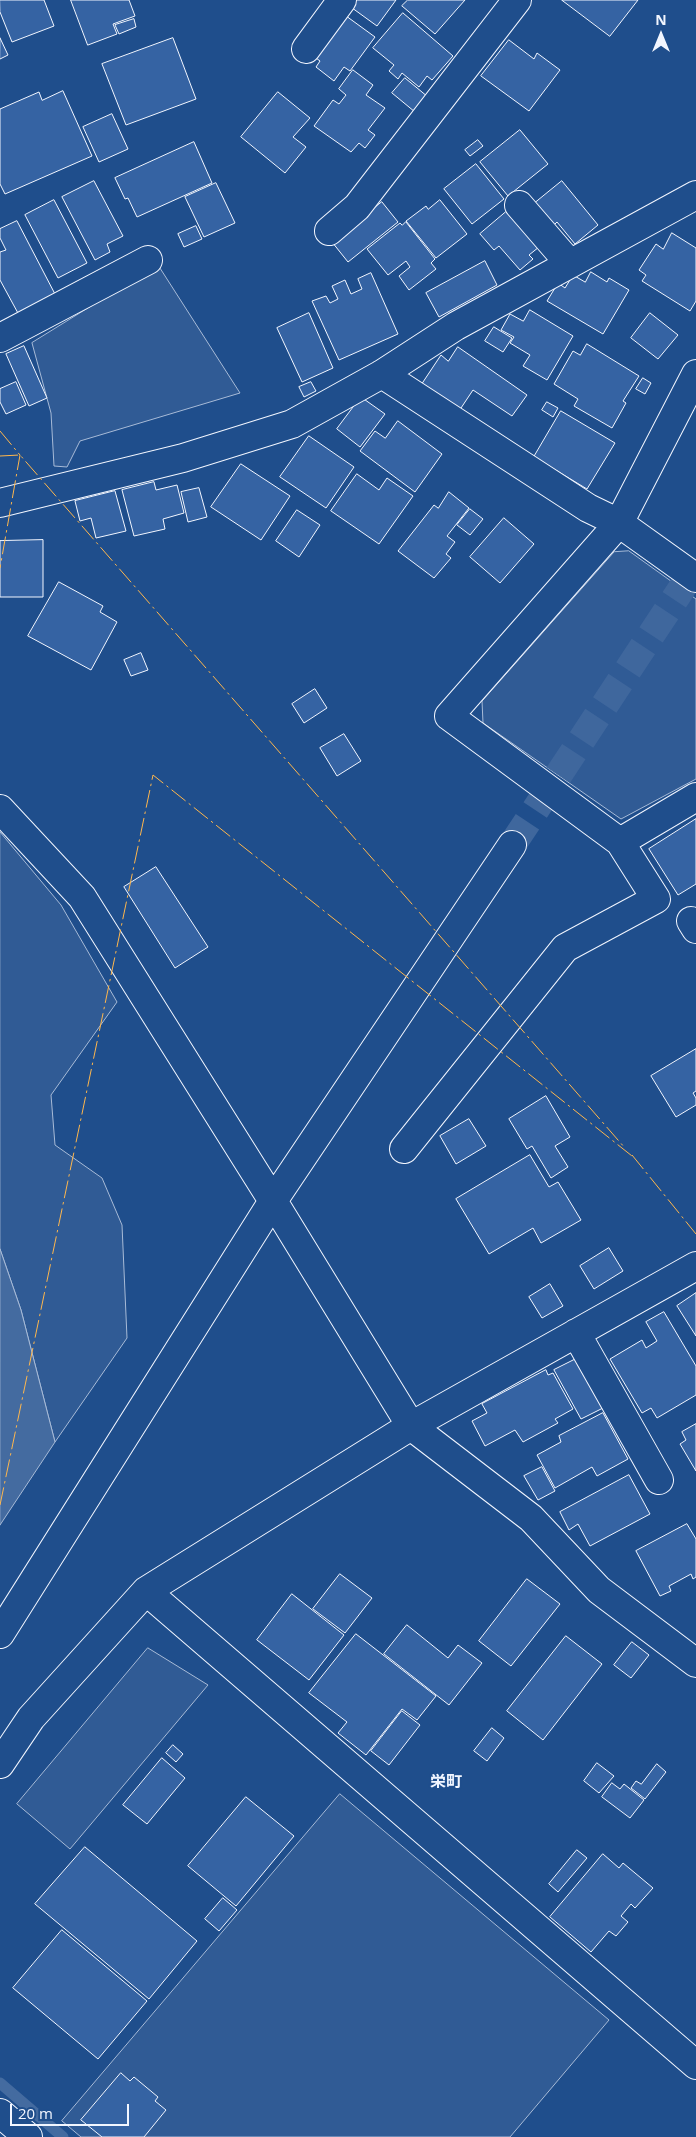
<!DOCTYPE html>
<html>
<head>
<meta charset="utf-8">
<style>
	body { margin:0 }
	#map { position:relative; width:696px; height:2137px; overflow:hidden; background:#1f4e8c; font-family:"Open Sans",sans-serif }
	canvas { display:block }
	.north { position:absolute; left:636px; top:10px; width:50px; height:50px; -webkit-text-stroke:4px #1f4e8c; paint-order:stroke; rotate:0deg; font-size:14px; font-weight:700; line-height:20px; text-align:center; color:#f2f6ff }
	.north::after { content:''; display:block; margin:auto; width:18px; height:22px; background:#f2f6ff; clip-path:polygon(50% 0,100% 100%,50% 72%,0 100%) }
	.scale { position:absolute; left:10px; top:2104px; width:119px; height:22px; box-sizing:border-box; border:2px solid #f2f6ff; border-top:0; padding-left:6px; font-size:15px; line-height:18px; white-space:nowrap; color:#f2f6ff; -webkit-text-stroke:4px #1f4e8c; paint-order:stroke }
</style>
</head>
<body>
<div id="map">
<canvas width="696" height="2137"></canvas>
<div class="north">N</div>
<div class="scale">20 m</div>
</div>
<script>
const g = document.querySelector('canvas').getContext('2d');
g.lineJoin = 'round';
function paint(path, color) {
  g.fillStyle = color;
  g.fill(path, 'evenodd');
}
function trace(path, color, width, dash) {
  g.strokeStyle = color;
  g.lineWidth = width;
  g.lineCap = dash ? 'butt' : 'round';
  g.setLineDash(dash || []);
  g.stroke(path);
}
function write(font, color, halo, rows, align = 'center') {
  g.font = font + ' "Open Sans","Noto Sans JP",sans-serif';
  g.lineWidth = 4;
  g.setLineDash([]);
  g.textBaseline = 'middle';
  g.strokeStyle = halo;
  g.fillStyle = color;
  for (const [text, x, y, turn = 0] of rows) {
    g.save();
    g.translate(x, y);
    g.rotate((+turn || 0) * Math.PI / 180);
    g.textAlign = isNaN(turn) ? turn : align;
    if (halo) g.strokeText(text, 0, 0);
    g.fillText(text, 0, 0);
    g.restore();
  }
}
const built = new Path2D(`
	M158 265 240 393 80 441 67 467 54 466 51 413 32 343Z
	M629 551 696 599V779L621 819 483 723 482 701 614 552Z
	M0 832 61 905 117 1002 51 1095 55 1145 102 1178 122 1225 127 1338 55 1442 21 1310 0 1249Z
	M148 1648 208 1685 70 1849 17 1804Z
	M340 1794 609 2020 510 2137H81L62 2121Z`);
const water = new Path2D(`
	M0 1249 21 1310 55 1442 0 1525Z`);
const stream = new Path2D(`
	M0 2083 63 2137`);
const building = new Path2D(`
	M0 0H44L54 26 12 42 0 12Z
	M71 0H129L135 16 113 24 117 34 88 45Z
	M352 0H396L377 26 348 5Z
	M408 0H465L435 34 402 6Z
	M562 0H638L610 36Z
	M342 13 375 37 350 71 344 67 334 81 316 67 320 61 312 55Z
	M403 13 453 56 432 80 427 76 419 87 402 73 398 79 389 71 394 65 373 48Z
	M134 19 136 27 119 34 115 25Z
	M0 38 8 55 0 59Z
	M173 38 196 99 126 125 102 64Z
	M509 40 534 59 537 53 560 70 529 111 481 76Z
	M353 70 373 85 366 95 385 108 368 130 375 135 365 148 359 143 351 152 314 126 333 100 339 104 346 95 339 89Z
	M405 78 428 97 415 112 392 93Z
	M63 91 92 156 5 194 0 184V109L39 92 42 100Z
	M278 92 310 118 293 137 306 147 285 173 241 137Z
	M112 114 128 149 99 162 83 127Z
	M520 130 548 164 508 196 480 162Z
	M478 140 483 146 470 156 465 150Z
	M194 142 212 183 137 217 128 198 125 199 115 178Z
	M476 164 504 199 472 224 444 189Z
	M94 181 123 236 107 244 110 252 95 260 62 197Z
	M562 181 598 225 575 244 557 222 554 225 535 203Z
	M216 183 235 223 204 237 185 197Z
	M54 200 87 263 58 278 25 215Z
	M440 200 467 234 436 258 406 221 426 206 428 209Z
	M382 202 398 222 348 262 332 242Z
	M506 212 539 247 529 255 533 259 520 270 499 246 494 250 480 234Z
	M17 221 56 296 19 315 0 280V252L6 250 0 238V229Z
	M406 222 435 259 431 263 436 269 409 290 399 276 410 267 406 261 388 275 367 249 400 223 402 225Z
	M196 226 202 239 184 247 178 234Z
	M672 233 696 248V301L690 311 642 281 646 275 639 270 656 244 663 249Z
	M485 261 497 285 439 317 426 293Z
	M591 272 607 282 609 278 629 290 603 334 547 301 558 283 565 288 573 275 585 282Z
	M371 273 398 334 339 360 312 301 326 296 330 303 338 299 332 286 345 280 351 294 362 289 358 279Z
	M530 310 573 336 547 380 523 366 530 355 510 343 514 337 501 330 510 314 523 321Z
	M309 313 333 368 302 382 277 328Z
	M650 313 678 335 658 359 631 338Z
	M494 327 512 338 503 352 485 341Z
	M587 344 639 376 623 401 626 403 612 428 574 406 578 399 554 384 573 351 580 355Z
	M24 346 47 398 29 406 6 354Z
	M458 347 527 395 512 416 473 390 459 411 421 385 441 355 448 361Z
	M643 378 651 383 645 394 636 389Z
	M16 382 26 405 6 414 0 402V389Z
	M311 382 316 391 304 397 299 387Z
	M361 397 385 414 360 447 337 429Z
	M547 402 558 408 553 417 542 410Z
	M561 411 615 443 587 489 534 457Z
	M398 421 442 454 415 492 360 451 375 431 385 438Z
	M309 436 354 467 326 508 280 477Z
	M241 464 290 496 261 540 211 507Z
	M357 474 379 490 387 478 413 496 379 544 331 511Z
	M154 482 156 490 177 485 184 513 163 519 165 529 134 536 122 490Z
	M199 488 207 517 188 522 181 492Z
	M115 491 126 531 96 538 91 518 80 521 75 501Z
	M449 492 469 508 447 536 455 542 446 554 451 558 434 578 398 551 434 505 438 508Z
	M470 509 483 519 470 535 457 525Z
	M297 510 320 525 299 557 276 541Z
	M504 518 534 544 500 583 470 557Z
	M43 540V597H0V541Z
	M59 582 103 606 100 612 117 622 91 670 28 636Z
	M141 653 148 670 131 676 124 660Z
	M315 689 327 708 304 723 292 704Z
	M344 734 361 761 337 776 320 748Z
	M696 819V884L678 895 649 849Z
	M156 867 208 947 175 968 124 887Z
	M696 1049V1091L693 1093 696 1098V1105L676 1117 651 1076Z
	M546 1096 570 1137 555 1146 568 1167 551 1178 532 1146 527 1149 509 1119Z
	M469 1119 486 1146 456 1164 440 1136Z
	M530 1155 549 1187 558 1182 581 1220 541 1243 533 1228 489 1254 456 1199Z
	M609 1248 623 1271 594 1289 580 1266Z
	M550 1284 563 1306 542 1318 529 1297Z
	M696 1293V1336L677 1306Z
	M664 1312 696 1366V1395L657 1418 651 1408 642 1413 610 1359 642 1340 646 1348 657 1341 646 1322Z
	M578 1358 605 1407 581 1419 554 1370Z
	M546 1370 548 1375 553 1373 573 1409 555 1419 558 1423 523 1442 515 1430 485 1446 472 1421 487 1413 482 1404Z
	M603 1413 628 1459 597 1476 592 1467 555 1488 537 1455 561 1442 559 1436Z
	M696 1424V1471L680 1444 686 1440 682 1432Z
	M542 1467 555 1491 538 1500 524 1476Z
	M629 1475 650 1514 590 1546 578 1524 569 1530 560 1512Z
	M687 1524 696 1539V1577L693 1579 691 1574 669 1586 671 1591 660 1596 636 1551Z
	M340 1574 372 1598 345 1633 313 1609Z
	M527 1579 560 1604 511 1666 479 1641Z
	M292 1594 344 1635 309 1680 257 1640Z
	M407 1625 448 1658 458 1645 482 1663 449 1705 384 1654Z
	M356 1634 436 1696 417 1720 402 1709 366 1755 338 1733 347 1722 309 1693Z
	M566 1636 602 1664 543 1740 507 1711Z
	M632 1642 649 1655 631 1678 614 1665Z
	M402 1711 420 1725 389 1765 371 1751Z
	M492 1728 504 1738 487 1761 474 1751Z
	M173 1745 183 1754 176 1762 166 1753Z
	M162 1758 185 1778 147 1824 123 1805Z
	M597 1763 614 1776 599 1793 584 1781Z
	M657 1764 666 1772 645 1799 631 1788 636 1781 641 1784Z
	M612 1783 620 1789 624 1784 644 1800 630 1818 602 1797Z
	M246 1797 294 1836 236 1906 188 1866Z
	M85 1847 197 1941 149 1999 35 1904Z
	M577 1850 587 1858 558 1892 549 1884Z
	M603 1854 619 1868 623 1863 653 1888 635 1908 631 1904 621 1916 628 1922 616 1936 609 1931 591 1952 550 1917Z
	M223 1898 237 1910 219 1931 205 1919Z
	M62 1930 147 2001 98 2059 13 1988Z
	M121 2073 130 2081 134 2077 158 2097 155 2101 166 2110 144 2137H102L81 2120Z`);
const minorTunnel = new Path2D(`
	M512 845 696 567`);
const minor = new Path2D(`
	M306 49 342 0
	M519 205 570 264
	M329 231 357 207 517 0
	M0 338 148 260
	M382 374 588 508 619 523 449 716 620 842
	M696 374 619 523 696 578
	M0 503 183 458 292 424 382 374 456 326 696 195
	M0 809 82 897 273 1201 411 1426 531 1518 599 1590 696 1663
	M691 921 696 929
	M404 1149 565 948 656 899 620 842 696 797
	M576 1333 659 1480
	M146 1591 696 2065
	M0 1634 273 1201 512 845
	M0 1764 31 1718 146 1591 411 1426 696 1266
	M0 2113 28 2137`);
const power = new Path2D(`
	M0 431 20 455 0 568
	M0 456 20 455 625 1148
	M632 1155 696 1234
	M0 1505 153 775 632 1156`);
const quarterNames = [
	["栄町",446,1782]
];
paint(built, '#305b95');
trace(built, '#a8bbd7', 1);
paint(water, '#446ba0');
trace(water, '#a8bbd7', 1);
trace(stream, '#446ba0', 11);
paint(building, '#3563a3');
trace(building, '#f2f6ff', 1);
trace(minorTunnel, '#3f679d', 28, [28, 14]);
trace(minor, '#f2f6ff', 30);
trace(minor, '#1f4e8c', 28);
trace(power, '#ffb74d', 1, [18, 4, 2.5, 4]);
write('bold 16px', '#f2f6ff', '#1f4e8c', quarterNames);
</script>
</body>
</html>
